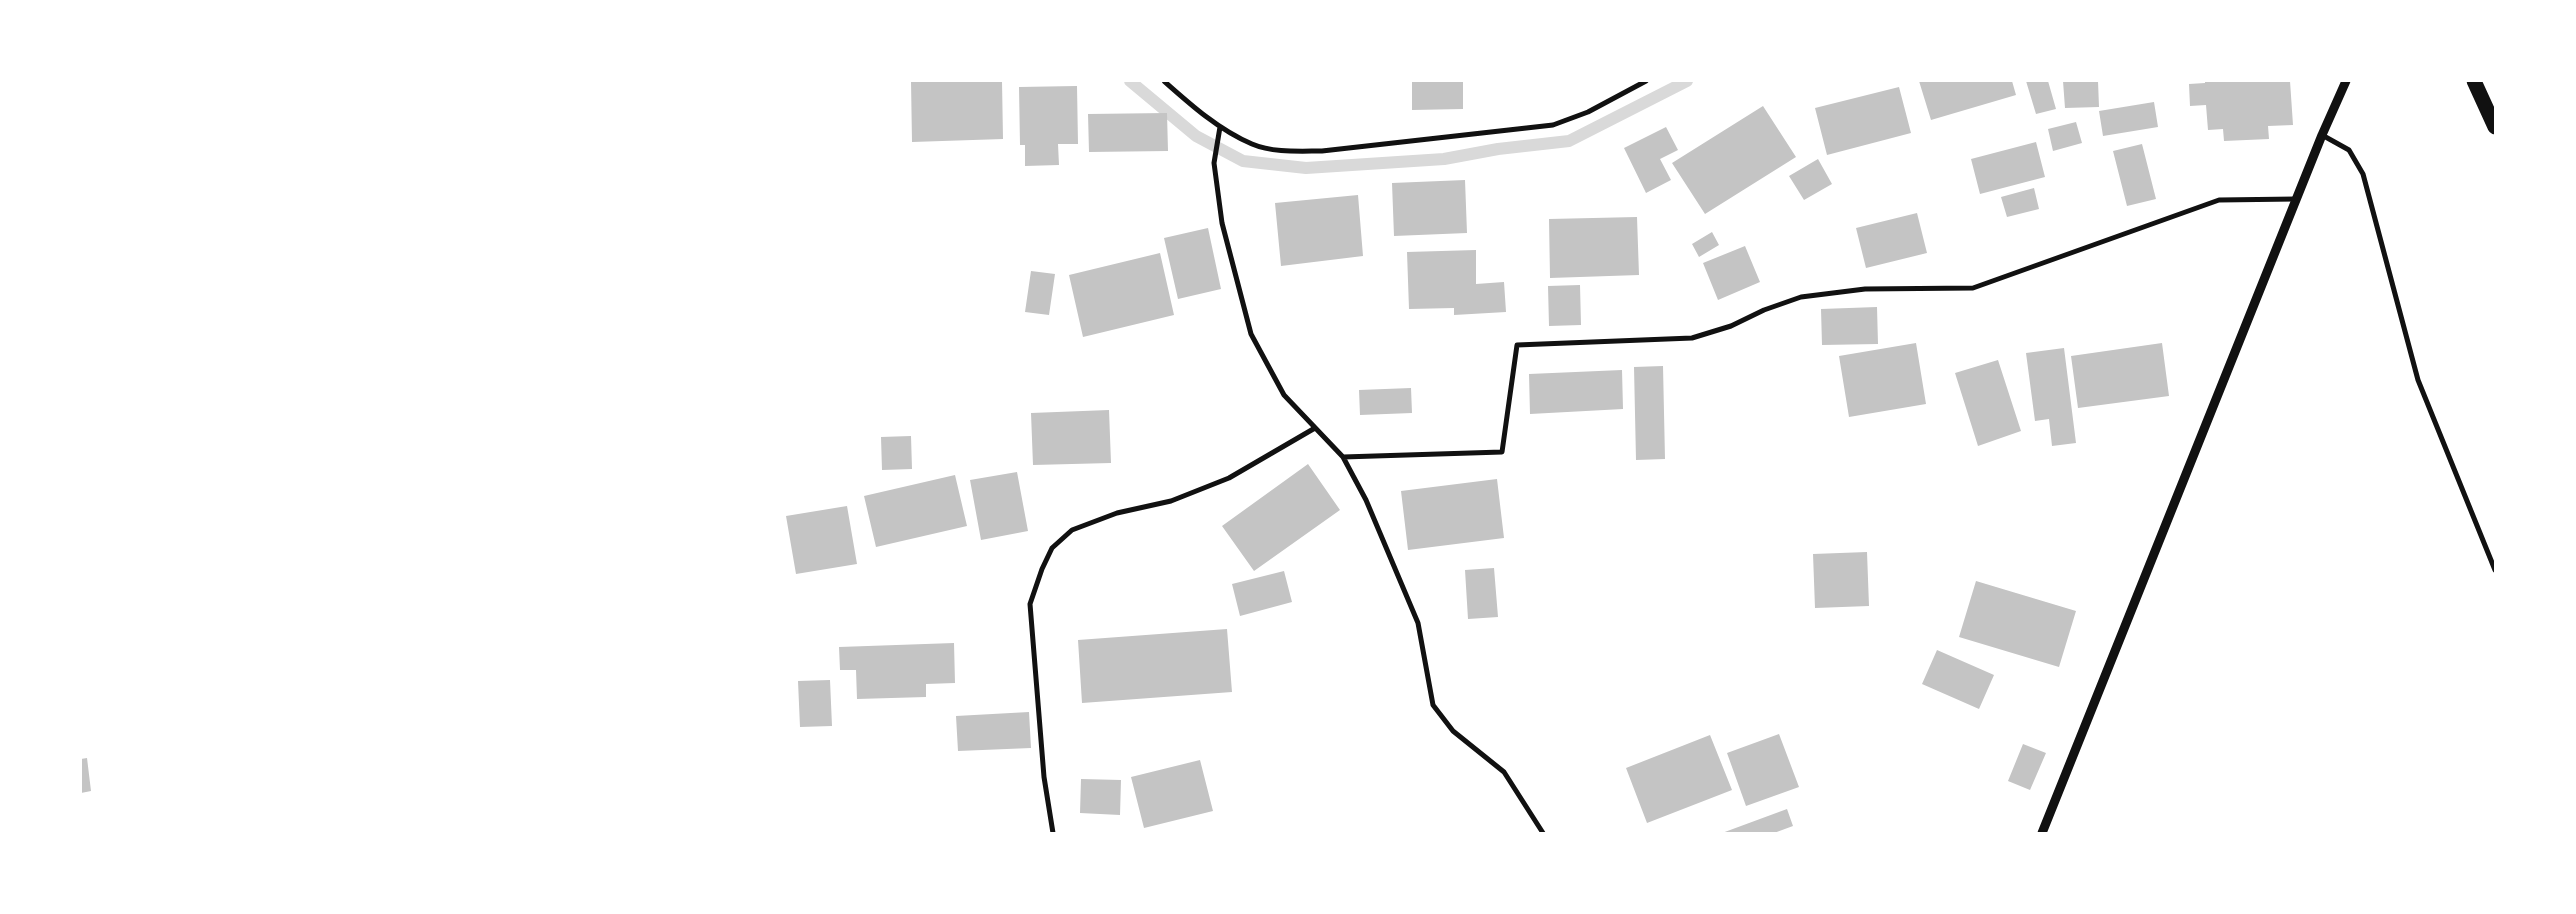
<!DOCTYPE html>
<html>
<head>
<meta charset="utf-8">
<style>
	body { margin:0 }
	#map { position:relative; width:2576px; height:914px; overflow:hidden; background:#fff; font-family:"Zilla Slab",serif }
	canvas { display:block }
	.frame { position:absolute; inset:0; border:82px solid #fff; pointer-events:none }
</style>
</head>
<body>
<div id="map">
<canvas width="2576" height="914"></canvas>
<div class="frame"></div>
</div>
<script>
const g = document.querySelector('canvas').getContext('2d');
g.lineJoin = 'round';
function trace(path, color, width, dash) {
  g.strokeStyle = color;
  g.lineWidth = width;
  g.lineCap = dash ? 'butt' : 'round';
  g.setLineDash(dash || []);
  g.stroke(path);
}
function paint(path, color) {
  g.fillStyle = color;
  g.fill(path, 'evenodd');
}
const stream = new Path2D(`
	M1130 81 1196 136 1243 161 1306 168 1444 159 1498 149 1569 141 1687 81`);
const building = new Path2D(`
	M911 81H1002L1003 139 912 142Z
	M1412 81H1463V109L1412 110Z
	M1919 81H2012L2016 95 1931 120Z
	M2026 81H2048L2056 109 2036 114Z
	M2063 81H2098L2099 107 2065 108Z
	M2205 81H2290L2293 125 2268 126 2269 139 2224 141 2223 129 2208 130 2206 105 2190 106 2189 84 2205 83Z
	M1077 86 1078 144H1058L1059 165 1025 166V145H1020L1019 87Z
	M1899 87 1911 133 1827 155 1815 108Z
	M2154 102 2158 127 2103 136 2099 111Z
	M1763 106 1796 157 1705 214 1672 163Z
	M1167 113 1168 151 1089 152 1088 114Z
	M2076 122 2082 143 2053 151 2048 129Z
	M1666 127 1678 150 1660 159 1671 180 1646 193 1624 148Z
	M2036 142 2045 177 1980 194 1971 159Z
	M2142 144 2156 199 2127 206 2113 151Z
	M1818 159 1832 184 1804 200 1789 176Z
	M1465 180 1467 233 1394 236 1392 183Z
	M2034 188 2039 209 2007 217 2001 197Z
	M1358 195 1363 256 1281 266 1275 203Z
	M1917 213 1927 253 1866 268 1856 228Z
	M1637 217 1639 275 1550 278 1549 219Z
	M1208 228 1221 289 1178 299 1164 238Z
	M1712 232 1719 245 1699 257 1692 244Z
	M1745 246 1760 282 1718 300 1703 263Z
	M1476 250V284L1504 282 1506 312 1454 315V308L1409 309 1407 252Z
	M1160 253 1174 315 1083 337 1069 275Z
	M1031 271 1055 274 1049 315 1025 312Z
	M1580 285 1581 325 1549 326 1548 286Z
	M1877 307 1878 344 1822 345 1821 309Z
	M1916 343 1926 404 1849 417 1839 356Z
	M2162 343 2169 396 2078 408 2071 356Z
	M2064 348 2076 443 2052 446 2049 419 2035 421 2026 353Z
	M1998 360 2021 431 1978 446 1955 373Z
	M1663 366 1665 459 1636 460 1634 367Z
	M1622 370 1623 409 1530 414 1529 374Z
	M1411 388 1412 413 1360 415 1359 390Z
	M1109 410 1111 463 1033 465 1031 413Z
	M911 436 912 469 882 470 881 437Z
	M1308 464 1340 510 1254 571 1222 526Z
	M1017 472 1028 531 981 540 970 480Z
	M955 475 967 526 876 547 864 496Z
	M1497 479 1504 538 1408 550 1401 491Z
	M847 506 857 564 796 574 786 516Z
	M1867 552 1869 606 1815 608 1813 554Z
	M1494 568 1498 617 1468 619 1465 570Z
	M1284 571 1292 602 1240 616 1232 584Z
	M1976 581 2076 611 2059 667 1959 637Z
	M1227 629 1232 692 1082 703 1078 640Z
	M954 643 955 683 926 684V697L857 699 856 670H840L839 647Z
	M1937 650 1994 675 1979 709 1922 684Z
	M830 680 832 726 800 727 798 681Z
	M1029 712 1031 748 958 751 956 716Z
	M1779 734 1799 787 1746 806 1727 753Z
	M1710 735 1732 790 1647 823 1626 768Z
	M2023 744 2046 753 2030 790 2008 781Z
	M87 758 91 791 81 793V759Z
	M1200 760 1213 811 1144 828 1131 777Z
	M1081 779 1121 780 1120 815 1080 813Z
	M1787 809 1793 826 1774 833H1722Z`);
const minor = new Path2D(`
	M1164 81C1191 105 1219 130 1252 144 1273 153 1300 151 1322 151L1553 125 1588 112 1646 81
	M1220 127 1214 163 1222 223 1251 334 1284 395 1343 457 1366 500 1418 623 1433 705 1453 731 1504 772 1543 833
	M2322 135 2349 150 2363 174 2418 380 2495 570
	M1343 457 1502 452 1517 345 1692 338 1731 326 1764 310 1801 297 1865 289 1973 288 2219 200 2296 199
	M1053 833 1044 777 1030 604 1042 569 1052 548 1072 530 1117 513 1171 501 1229 478 1315 428`);
const tertiary = new Path2D(`
	M2042 833 2322 135 2346 81`);
const motorway = new Path2D(`
	M2474 81 2495 127`);
trace(stream, '#d9d9d9', 12);
paint(building, '#c4c4c4');
trace(minor, '#111', 5);
trace(tertiary, '#111', 9);
trace(motorway, '#111', 15);
</script>
</body>
</html>
